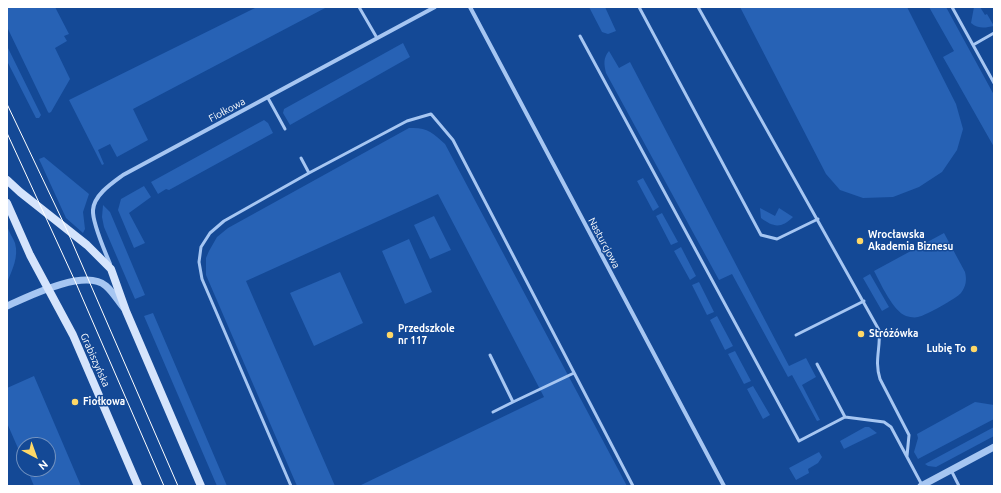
<!DOCTYPE html>
<html>
<head>
<meta charset="utf-8">
<style>
	body { margin:0 }
	#map { position:relative; width:1001px; height:493px; overflow:hidden; background:#144996; font-family:Ubuntu,sans-serif }
	canvas { display:block }
	.frame { position:absolute; inset:0; border:8px solid #fff; pointer-events:none }
	.north { position:absolute; left:16px; top:437px; width:40px; height:40px; box-sizing:border-box; background:#144996; border:1px solid #7292c0; border-radius:50%; rotate:139deg; font-size:11px; font-weight:700; line-height:16px; text-align:center; color:#fff }
	.north::after { content:''; display:block; margin:auto; width:14px; height:18px; background:#ffd867; clip-path:polygon(50% 0,100% 100%,50% 72%,0 100%) }
</style>
</head>
<body>
<div id="map">
<canvas width="1001" height="493"></canvas>
<div class="frame"></div>
<div class="north">N</div>
</div>
<script>
const g = document.querySelector('canvas').getContext('2d');
g.lineJoin = 'round';
function paint(path, color) {
  g.fillStyle = color;
  g.fill(path, 'evenodd');
}
function trace(path, color, width, dash) {
  g.strokeStyle = color;
  g.lineWidth = width;
  g.lineCap = dash ? 'butt' : 'round';
  g.setLineDash(dash || []);
  g.stroke(path);
}
function write(font, color, halo, rows, align = 'center') {
  g.font = font + ' Ubuntu,sans-serif';
  g.lineWidth = 3;
  g.setLineDash([]);
  g.textBaseline = 'middle';
  g.strokeStyle = halo;
  g.fillStyle = color;
  for (const [text, x, y, turn = 0] of rows) {
    g.save();
    g.translate(x, y);
    g.rotate((+turn || 0) * Math.PI / 180);
    g.textAlign = isNaN(turn) ? turn : align;
    if (halo) g.strokeText(text, 0, 0);
    g.fillText(text, 0, 0);
    g.restore();
  }
}
const green = new Path2D(`
	M7 7H55L69 34 64 36 67 41 55 48 70 79 51 112 49 113 48 112 7 27Z
	M257 7H327L133 109 148 140 117 157 110 144 98 150 104 164 102 165 69 100Z
	M589 7H605L616 31 608 34 602 32Z
	M740 7H907L956 104 963 129 957 150 942 172 919 187 893 197 863 198 840 190 826 174Z
	M929 7H946L994 95V147L943 57 954 51Z
	M974 7H980L985 15 987 14 994 26C985 28 978 29 971 23Z
	M403 43 410 57 290 125 283 113 284 109Z
	M7 46 41 115 39 118H36L7 61Z
	M609 51 619 68 630 62 789 366 806 358 816 377 802 385 820 420 817 421 792 375 788 377 732 274 719 280 606 73C604 64 603 58 609 51Z
	M264 120 268 123 273 133 169 190 166 189 158 194 151 182Z
	M409 128C427 127 432 132 445 144L627 486H359L544 397 438 194 246 281 335 486H297L206 275V258L209 251 217 237 228 228Z
	M44 157 89 194 83 212 85 229 83 233 66 218 39 159Z
	M643 178 659 207 653 211 637 181Z
	M144 186 151 197 129 213 145 243 134 248 118 210 121 199Z
	M103 205 110 212 145 295 135 299 104 227 102 217Z
	M760 208 775 216 779 208 793 217C781 229 773 227 761 218Z
	M662 213 678 242 671 245 656 216Z
	M434 216 451 250 430 259 414 225Z
	M7 226C9 232 13 238 15 243 19 257 12 270 7 283Z
	M944 233 965 272C967 280 966 286 961 293 957 298 925 316 918 317 914 318 910 317 906 316 893 311 881 284 874 271Z
	M409 239 432 292 405 304 382 251Z
	M681 247 696 276 690 280 674 251Z
	M340 272 363 323 314 346 290 293Z
	M870 274 889 307 882 311 863 278Z
	M699 282 714 312 707 315 692 285Z
	M153 313 227 486H217L144 316Z
	M717 316 733 346 725 350 710 320Z
	M735 351 751 381 744 384 728 354Z
	M34 376 81 486H34L27 469H48V445H24V462L7 423V388Z
	M753 386 770 415 763 419 747 389Z
	M975 402 994 405V419L918 459 914 452 918 438 917 434Z
	M865 427H869L877 433 844 449 840 441Z
	M994 427V436L936 467 928 466 925 464Z
	M819 452 822 457 818 463 808 469 809 473 796 480 789 468Z`);
const service = new Path2D(`
	M359 7 377 38
	M639 7 761 235 777 239 818 219
	M698 7 879 330C881 348 874 360 880 379L909 435 907 456
	M952 7 994 83
	M580 36 799 441 845 417 884 422 891 427 922 485
	M973 45 994 33
	M268 98 285 129
	M301 158 309 173
	M796 335 864 301
	M490 355 513 402 574 373
	M817 364 845 417
	M493 412 513 402
	M951 470 959 486
	M291 486 202 279 199 262 201 247 210 233 224 221 309 173 407 121 431 114 453 140 633 486`);
const minor = new Path2D(`
	M470 7 724 486
	M110 264C105 251 92 223 93 210 94 195 112 183 123 175L435 7`);
const tertiary = new Path2D(`
	M7 306C29 296 85 268 106 286 113 292 118 301 124 308
	M921 486 994 447`);
const secondary = new Path2D(`
	M7 180 20 192 87 245 111 269 126 311 201 486
	M7 203 30 255 73 335 138 486`);
const tram = new Path2D(`
	M7 104 66 228 178 486
	M7 133 75 281 164 486`);
const markers = [
	[860,241,4,"#ffd867"],
	[861,334,4,"#ffd867"],
	[390,335,4,"#ffd867"],
	[974,349,4,"#ffd867"],
	[75,402,4,"#ffd867"]
];
const streetNames = [
	["Fiołkowa",227,110,-28],
	["Nasturcjowa",604,243,62],
	["Grabiszyńska",95,360,66]
];
const poiNames = [
	["Wrocławska",868,235],
	["Akademia Biznesu",868,247],
	["Przedszkole",398,329],
	["nr 117",398,341],
	["Stróżówka",869,334],
	["Lubię To",966,349,"right"],
	["Fiołkowa",83,402]
];
paint(green, '#2762b5');
trace(service, '#a6c6f2', 3);
trace(minor, '#a6c6f2', 4);
trace(tertiary, '#a6c6f2', 7);
trace(secondary, '#d5e4fc', 8);
trace(tram, '#fff', 1);
for (const [x, y, r, color] of markers) {
  const dot = new Path2D();
  dot.arc(x, y, r, 0, 2 * Math.PI);
  g.fillStyle = color;
  g.fill(dot);
  trace(dot, '#144996', 1.5);
}
write('10px', '#fff', '#144996', streetNames);
write('bold 10px', '#fff', '#144996', poiNames, 'left');
</script>
</body>
</html>
